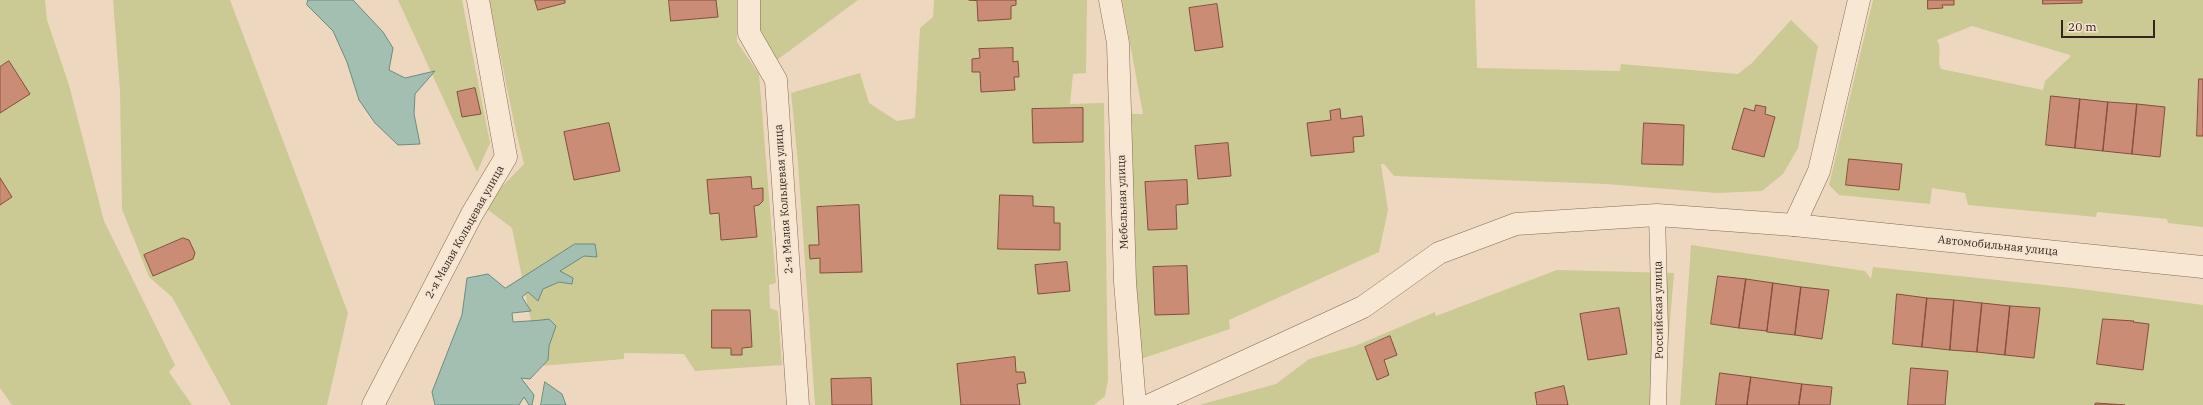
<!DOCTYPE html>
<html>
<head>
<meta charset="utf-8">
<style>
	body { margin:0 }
	#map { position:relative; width:2203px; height:405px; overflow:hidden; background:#edd8bf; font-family:"IBM Plex Serif",serif }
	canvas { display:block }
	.scale { position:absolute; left:2061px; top:20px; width:94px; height:18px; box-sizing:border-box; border:2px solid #35241c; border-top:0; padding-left:5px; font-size:12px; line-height:14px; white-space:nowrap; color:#35241c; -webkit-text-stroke:3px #f5e4cf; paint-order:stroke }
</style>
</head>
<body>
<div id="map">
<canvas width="2203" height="405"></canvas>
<div class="scale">20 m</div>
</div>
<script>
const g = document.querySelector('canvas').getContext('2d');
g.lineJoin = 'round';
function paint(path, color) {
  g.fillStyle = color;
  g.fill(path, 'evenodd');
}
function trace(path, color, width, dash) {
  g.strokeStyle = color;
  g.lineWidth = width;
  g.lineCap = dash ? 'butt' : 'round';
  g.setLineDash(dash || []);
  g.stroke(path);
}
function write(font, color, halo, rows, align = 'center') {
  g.font = font + ' "IBM Plex Serif",serif';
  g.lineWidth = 4;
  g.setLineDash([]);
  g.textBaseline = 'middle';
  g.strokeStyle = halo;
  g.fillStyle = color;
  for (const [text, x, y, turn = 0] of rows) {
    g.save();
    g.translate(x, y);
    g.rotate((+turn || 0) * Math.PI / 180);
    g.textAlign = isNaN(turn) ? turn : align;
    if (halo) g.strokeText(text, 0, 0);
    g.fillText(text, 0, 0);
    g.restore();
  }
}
const green = new Path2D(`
	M0 0H45L47 20 69 85 104 221 175 365 169 372 192 405H12L0 388Z
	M113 0H230L348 313 327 405H231L172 297 149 277 122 209 120 91Z
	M398 0H462L490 143 477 172Z
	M489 0H737V42L759 74 776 283 769 285 770 308 778 311 782 365 695 371 684 354 624 353V359L540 366 512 228 483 206 524 164 515 127Z
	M758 0H858L777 60 758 25Z
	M934 0H1087L1086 73 1073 74 1070 104 1104 103 1108 380 1105 396 1094 405H815L798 163 791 93 860 73 869 103 897 121 915 118 920 28 933 17Z
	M1122 0H1475L1477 68 1620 71 1621 64 1738 74 1752 63 1791 20 1818 46 1798 148 1783 174 1762 191 1717 193 1606 184 1394 176 1384 164H1381L1388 210 1379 252 1229 320 1230 329 1138 360 1131 114H1143Z
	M1873 0H2203V227L2168 223 2167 219 2097 212 2096 217 1968 205 1965 193 1932 188 1930 204 1839 195 1829 185ZM1972 26 2070 55 2071 56 2045 81 2043 90 1941 69C1936 60 1943 49 1937 40Z
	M1691 245 1865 271 1871 279 1873 267 2073 288 2203 305V405H1680Z
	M1557 270 1674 273 1663 405H1199L1276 384 1309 359 1355 346 1435 312 1436 316Z`);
const water = new Path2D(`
	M308 0H353L383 32 393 48 389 70 405 78 435 71 415 94 414 114 420 144 398 145 375 123 359 100 347 62 333 31 307 5Z
	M575 244H595L597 257 584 256 560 271 573 278 572 284 559 282 543 289 538 301 528 292 522 297 531 311 512 313 513 322C525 321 537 321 549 319L556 326 549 346 548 360 530 379 521 378 534 395 532 405H529L524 397 519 405H435L432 392 462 315 467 278 488 274 505 288Z
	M545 382 562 394 566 405H541Z`);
const building = new Path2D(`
	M535 0H565V3L538 10Z
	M669 0H716L718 17 671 21Z
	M969 0H1016V5L1011 6V19L978 21 977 1Z
	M1928 0H1954V5H1942L1943 8 1928 9Z
	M2043 0H2082V3L2043 4Z
	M1217 4 1223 47 1195 51 1189 8Z
	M1013 48V62L1018 61 1019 77H1014L1015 90 981 92 980 72H972V59L980 58 979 49Z
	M9 61 30 94 0 113V67Z
	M2199 79H2203V136H2197Z
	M475 88 481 114 462 117 457 92Z
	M2051 96 2080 99 2075 148 2046 145Z
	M2080 99 2108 102 2103 151 2075 148Z
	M2108 102 2137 104 2132 154 2103 151Z
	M2137 104 2165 107 2160 157 2132 154Z
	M1756 105 1766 107 1765 114 1775 117 1764 157 1732 149 1744 108 1754 111Z
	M1083 108V142L1033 143 1032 109Z
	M1340 109 1341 119 1362 116 1364 136 1353 137 1354 152 1311 156 1307 123 1331 120 1330 111Z
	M609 123 620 171 574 180 564 132Z
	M1644 123 1684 125 1683 165 1642 164Z
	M1228 143 1231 176 1198 179 1195 146Z
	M1849 159 1902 164 1899 190 1846 185Z
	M751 177 752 189 763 188V201L759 205 754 206 757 237 721 240 719 213 710 214 707 180Z
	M0 178 12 197 0 205Z
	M1187 180 1188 204 1176 205 1177 229 1148 230 1145 182Z
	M1000 195 1033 196V206L1054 207V223H1060V250L998 249Z
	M859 205 862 272 820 273V258L810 259 809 245H819L817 207Z
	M183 238 189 240 195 253 193 259 153 276 144 255Z
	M1067 262 1070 291 1038 294 1035 265Z
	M1187 266 1189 314 1155 315 1153 267Z
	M1718 276 1746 279 1739 328 1711 324Z
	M1746 279 1773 283 1767 331 1739 328Z
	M1773 283 1801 287 1795 335 1767 332Z
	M1801 287 1829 290 1822 339 1795 335Z
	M1897 294 1927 298 1922 347 1893 344Z
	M1927 298 1954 300 1950 350 1922 347Z
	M1954 300 1982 303 1977 352 1950 350Z
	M1982 303 2010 306 2005 355 1977 352Z
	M2010 306 2040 308 2034 358 2005 355Z
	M1619 308 1627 354 1588 360 1580 314Z
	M712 310H750L752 347 742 348V355H731V348H712Z
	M2103 319 2134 321 2133 322 2149 324 2143 370 2097 364Z
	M1390 336 1397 355 1384 360 1389 375 1377 380 1365 347Z
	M1015 357 1016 372H1024L1026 383 1017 384 1020 405H961L957 364Z
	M1911 368 1948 371 1945 405H1908Z
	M1720 373 1751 377 1747 405H1716Z
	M1751 377 1802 384 1799 405H1747Z
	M871 378 872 405H832L831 379Z
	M1802 384 1832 387 1830 405H1799Z
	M1564 386 1568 405H1537L1535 393Z
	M2096 403 2125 405H2095Z`);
const service = new Path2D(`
	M1657 215 1660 330 1658 405`);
const minor = new Path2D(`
	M749 0V33L776 80 798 405
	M1110 0 1118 43 1125 282 1135 405
	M1794 225 2203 267
	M373 405 472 214 506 157 478 0`);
const tertiary = new Path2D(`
	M1150 405 1363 307 1439 253 1516 224 1657 215 1794 225 1819 171 1859 0`);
const streetNames = [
	["2-я Малая Кольцевая улица",784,199,-94],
	["Мебельная улица",1123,202,-92],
	["2-я Малая Кольцевая улица",465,232,-61],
	["Автомобильная улица",1998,246,6],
	["Российская улица",1659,310,-91]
];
paint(green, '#cbc994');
paint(water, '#a2bfb2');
trace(water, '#6a8c7f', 1);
paint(building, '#cb8c75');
trace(building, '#844f3e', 1);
trace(service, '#856958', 17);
trace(minor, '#856958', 23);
trace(tertiary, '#856958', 23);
trace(service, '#f8e7d2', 16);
trace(minor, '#f8e7d2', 22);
trace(tertiary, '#f8e7d2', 22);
write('11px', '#35241c', '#f5e4cf', streetNames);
</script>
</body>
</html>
